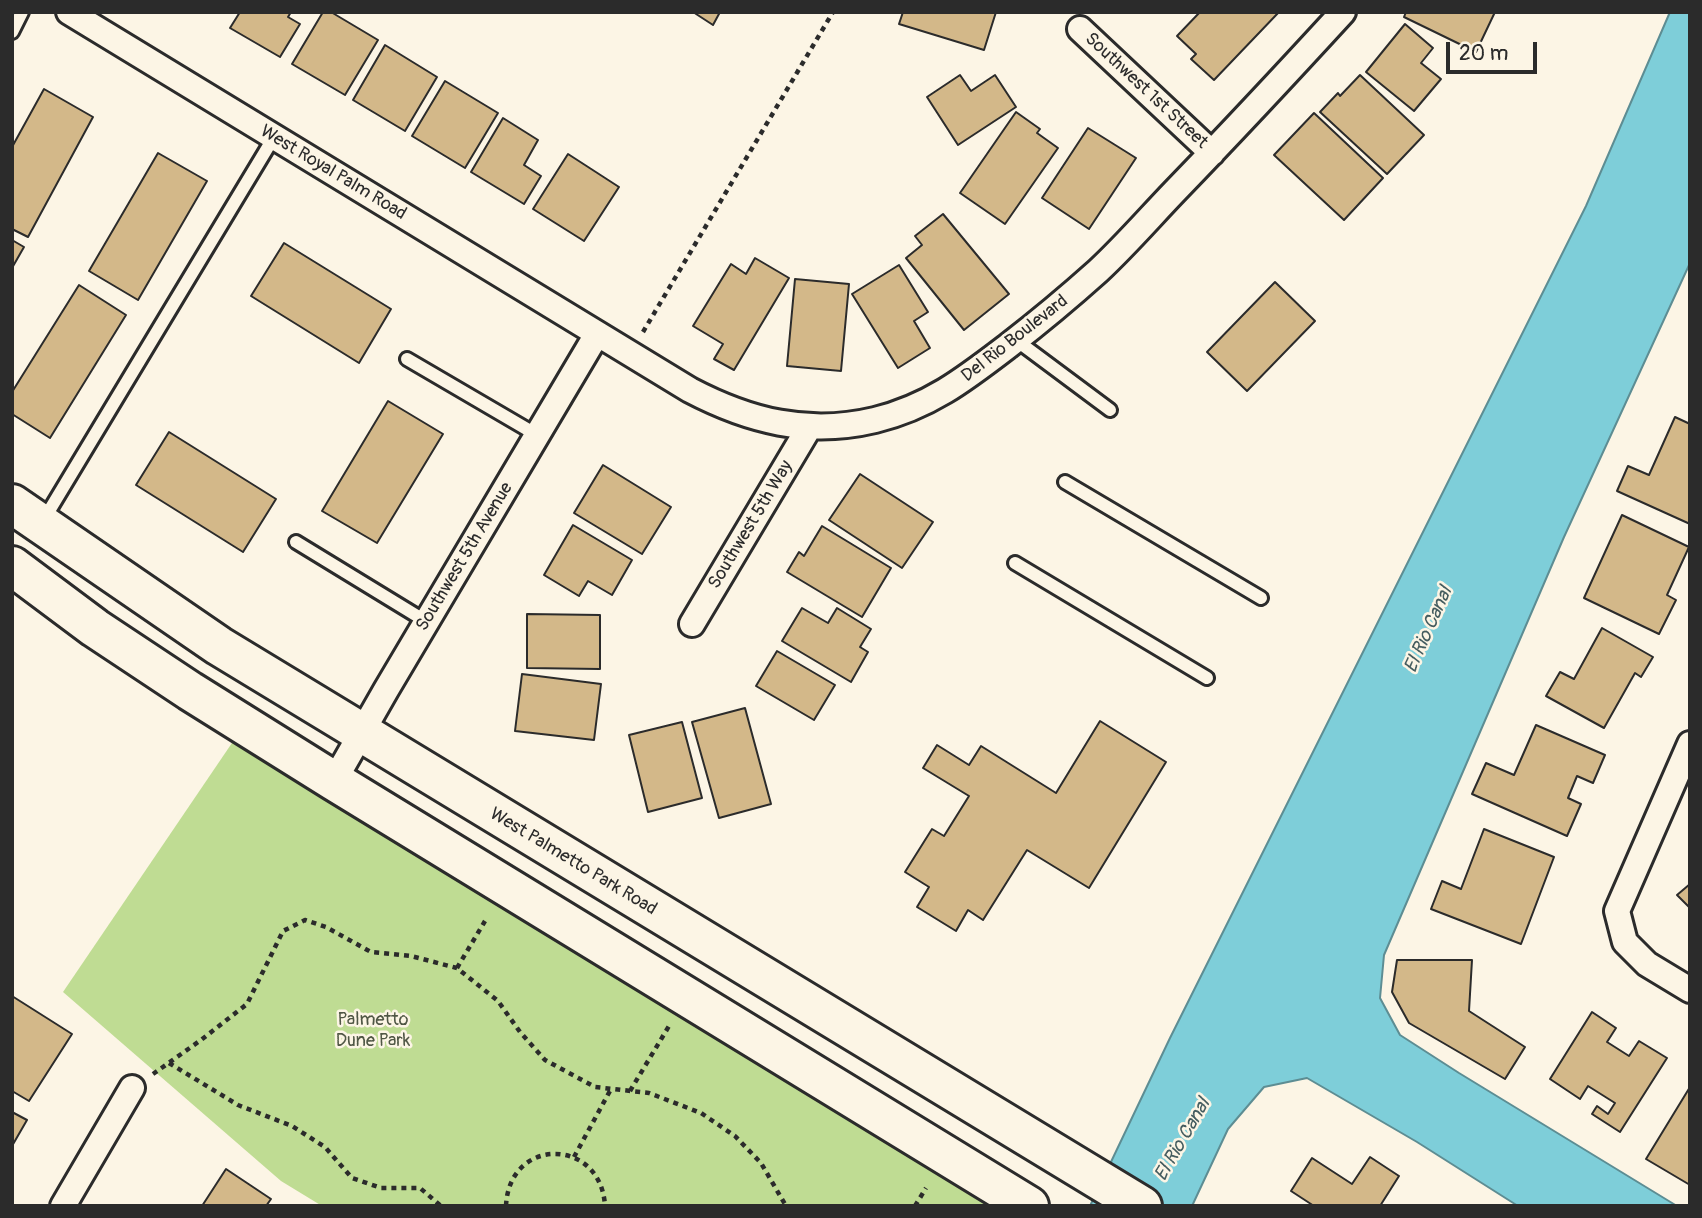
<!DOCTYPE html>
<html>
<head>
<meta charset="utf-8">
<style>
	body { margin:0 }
	#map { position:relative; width:1702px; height:1218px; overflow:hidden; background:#fcf5e5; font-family:Pangolin,sans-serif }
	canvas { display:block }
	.frame { position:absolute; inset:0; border:14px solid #2b2b2b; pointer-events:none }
	.scale { position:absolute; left:1446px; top:42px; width:91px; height:32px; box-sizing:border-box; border:4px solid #2b2b2b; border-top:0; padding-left:9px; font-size:21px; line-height:24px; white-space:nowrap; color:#2b2b2b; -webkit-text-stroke:5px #fcf5e5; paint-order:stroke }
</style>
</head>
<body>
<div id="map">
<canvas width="1702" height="1218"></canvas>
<div class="frame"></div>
<div class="scale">20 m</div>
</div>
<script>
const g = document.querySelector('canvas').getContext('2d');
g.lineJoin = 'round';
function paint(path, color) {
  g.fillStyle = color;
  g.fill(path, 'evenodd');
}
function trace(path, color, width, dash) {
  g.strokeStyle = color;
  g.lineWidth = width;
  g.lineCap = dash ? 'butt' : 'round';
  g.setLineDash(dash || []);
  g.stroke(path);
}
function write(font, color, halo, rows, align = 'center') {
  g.font = font + ' Pangolin,sans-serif';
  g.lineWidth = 5;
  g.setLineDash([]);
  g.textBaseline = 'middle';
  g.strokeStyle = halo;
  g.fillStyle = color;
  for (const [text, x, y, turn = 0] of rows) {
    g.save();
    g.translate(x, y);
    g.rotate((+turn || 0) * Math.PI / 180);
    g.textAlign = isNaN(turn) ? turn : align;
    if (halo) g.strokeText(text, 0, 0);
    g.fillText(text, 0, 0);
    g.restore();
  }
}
const green = new Path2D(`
	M234 740 994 1206H322L281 1181 63 992Z`);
const water = new Path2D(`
	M1670 12H1690V263L1564 537 1384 955 1380 998 1400 1035 1459 1073 1677 1206H1518L1417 1142 1307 1078 1264 1087 1228 1129 1192 1206H1090L1170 1038 1586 206Z`);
const building = new Path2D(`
	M240 12H291L288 17 300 24 280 57 230 28Z
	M323 12H331L378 40 345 95 292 64Z
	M693 12H720L713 25Z
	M903 12H996L984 50 899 24Z
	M1200 12H1279L1214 80 1191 59 1196 54 1177 36Z
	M1406 12H1495L1476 52 1404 17Z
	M1405 24 1433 48 1421 63 1441 79 1414 111 1366 72Z
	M385 45 437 77 405 131 353 100Z
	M960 75 971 91 995 75 1016 107 958 145 927 97Z
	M1360 75 1424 135 1387 174 1320 112 1338 93 1340 96Z
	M445 81 498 113 465 168 412 136Z
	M44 89 93 117 28 237 12 229V147Z
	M1016 112 1040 129 1037 133 1058 148 1005 224 960 193Z
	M1314 113 1383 178 1344 220 1274 155Z
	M503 118 538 140 524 165 541 176 524 204 471 172Z
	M1088 128 1136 158 1089 229 1042 198Z
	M158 153 207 181 138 300 89 271Z
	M568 154 619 187 584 241 533 209Z
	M943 214 1009 294 964 330 906 258 922 245 915 236Z
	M12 240 24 247 12 268Z
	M284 243 391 309 359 363 251 296Z
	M755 258 789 278 734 370 714 359 723 344 693 326 731 264 746 274Z
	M899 265 928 312 914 321 930 348 898 368 852 294Z
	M795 279 849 284 841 371 787 366Z
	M1275 282 1315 321 1247 391 1207 352Z
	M79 285 126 315 50 438 12 414V392Z
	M388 401 443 434 377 543 322 511Z
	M1675 417 1690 424V524L1617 491 1628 466 1649 475Z
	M169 432 276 499 243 552 136 485Z
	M603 465 671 507 642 554 574 513Z
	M860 474 933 522 902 568 829 520Z
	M1622 515 1689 547 1667 595 1676 600 1659 634 1584 598Z
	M573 525 632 560 612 595 588 581 579 596 544 575Z
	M822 526 891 568 862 617 787 572 799 552 804 556Z
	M802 608 828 623 837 608 871 629 860 647 868 652 851 682 782 641Z
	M527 614 600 615V669L527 668Z
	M1602 628 1653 657 1641 677 1635 673 1604 728 1546 696 1560 672 1574 679Z
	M777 651 835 685 814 720 756 686Z
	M522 674 601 684 594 740 515 731Z
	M745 708 771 804 719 818 692 722Z
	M1100 721 1166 762 1089 888 1027 850 983 920 968 910 956 931 917 907 929 887 905 872 932 829 944 836 969 796 923 768 937 745 969 765 981 746 1056 793Z
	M682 722 702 798 648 812 629 735Z
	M1536 725 1605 755 1593 783 1577 776 1568 798 1581 804 1567 836 1472 794 1486 763 1514 775Z
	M1484 829 1554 857 1521 944 1431 909 1442 881 1461 889Z
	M1690 884V908L1677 895Z
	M1397 960H1472L1469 1011 1525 1047 1505 1079 1409 1023 1392 992Z
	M12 996 72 1034 29 1101 12 1091Z
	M1592 1012 1616 1028 1607 1042 1629 1056 1639 1041 1667 1058 1620 1132 1592 1114 1597 1106 1608 1114 1615 1103 1588 1086 1580 1099 1550 1079Z
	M1690 1087V1185L1646 1159Z
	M12 1112 27 1120 12 1146Z
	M1370 1157 1399 1176 1380 1206H1314L1291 1191 1312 1158 1352 1184Z
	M226 1169 271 1199 266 1206H202Z`);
const path = new Path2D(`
	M643 332 833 12
	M457 968 485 921
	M169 1063 238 1105 292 1126 325 1147 352 1178 381 1188H420L441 1206
	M153 1074 201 1040 247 1004 283 931 305 920 326 927 371 952 411 956 457 968 498 1001 520 1032 545 1060 595 1087 649 1093 701 1113 735 1136 761 1163 786 1206
	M630 1091 669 1026
	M574 1157 611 1089
	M506 1206C509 1136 601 1137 605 1206
	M915 1206 926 1188`);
const service = new Path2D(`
	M12 32 22 12
	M1016 340 1110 410
	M407 359 537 435
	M1065 482 1261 598
	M43 521 274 137
	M296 542 427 622
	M1015 563 1207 678`);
const minor = new Path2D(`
	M69 12 690 390C749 421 808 436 875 420 929 407 965 379 1008 346 1039 322 1069 297 1098 271 1125 246 1150 217 1175 191 1232 132 1288 72 1343 12
	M1080 29 1212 153
	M692 624 810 426
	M1690 744 1617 911 1625 942 1647 964 1690 990
	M334 781 386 690 597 334
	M63 1206 132 1088`);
const primary = new Path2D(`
	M12 504 219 646 1142 1206
	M12 566 95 628 190 691 334 781 1029 1206`);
const streetNames = [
	["Southwest 1st Street",1146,91,43],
	["West Royal Palm Road",333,173,31],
	["Del Rio Boulevard",1015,339,-38],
	["Southwest 5th Way",751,525,-59],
	["Southwest 5th Avenue",465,557,-59],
	["West Palmetto Park Road",573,862,31]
];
const parkNames = [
	["Palmetto",373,1020],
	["Dune Park",373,1041]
];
const waterNames = [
	["El Rio Canal",1429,630,-66],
	["El Rio Canal",1183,1140,-60]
];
paint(green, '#bfdc93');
paint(water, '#7eced9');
trace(water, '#5d8d93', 2);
paint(building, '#d3b889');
trace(building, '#2b2b2b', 2);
trace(service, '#2b2b2b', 18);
trace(minor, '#2b2b2b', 30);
trace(primary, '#2b2b2b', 44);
trace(path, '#2b2b2b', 4.5, [5, 5]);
trace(service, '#fcf5e5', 12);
trace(minor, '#fcf5e5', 24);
trace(primary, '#fcf5e5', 38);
write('18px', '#2b2b2b', '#fcf5e5', streetNames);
write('18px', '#505745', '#fcf5e5', parkNames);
write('italic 19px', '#445c5f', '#fcf5e5', waterNames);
</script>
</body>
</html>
